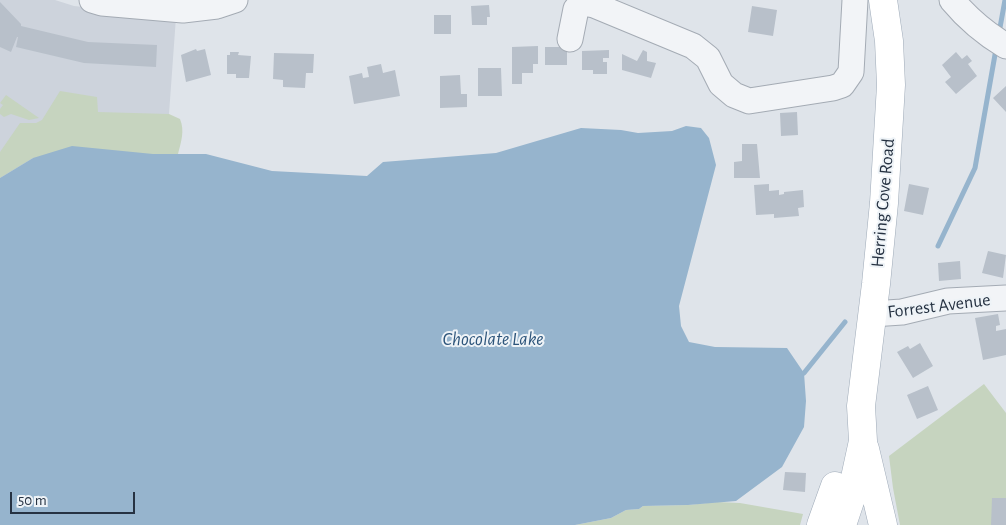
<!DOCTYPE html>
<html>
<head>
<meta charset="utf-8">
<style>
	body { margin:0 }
	#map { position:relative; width:1006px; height:525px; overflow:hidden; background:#dfe4ea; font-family:"Alegreya Sans",sans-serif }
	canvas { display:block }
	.scale { position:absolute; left:10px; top:492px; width:125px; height:22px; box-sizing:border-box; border:2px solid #263242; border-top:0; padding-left:6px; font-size:15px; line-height:18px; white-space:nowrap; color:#263242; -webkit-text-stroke:4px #eef3f7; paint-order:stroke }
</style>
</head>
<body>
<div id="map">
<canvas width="1006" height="525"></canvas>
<div class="scale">50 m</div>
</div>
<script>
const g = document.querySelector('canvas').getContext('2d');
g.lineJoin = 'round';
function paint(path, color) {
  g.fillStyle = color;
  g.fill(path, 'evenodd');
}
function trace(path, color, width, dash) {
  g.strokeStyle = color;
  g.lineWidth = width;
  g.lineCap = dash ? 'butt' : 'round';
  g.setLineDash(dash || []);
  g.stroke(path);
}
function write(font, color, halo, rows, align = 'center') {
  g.font = font + ' "Alegreya Sans",sans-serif';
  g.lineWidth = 4;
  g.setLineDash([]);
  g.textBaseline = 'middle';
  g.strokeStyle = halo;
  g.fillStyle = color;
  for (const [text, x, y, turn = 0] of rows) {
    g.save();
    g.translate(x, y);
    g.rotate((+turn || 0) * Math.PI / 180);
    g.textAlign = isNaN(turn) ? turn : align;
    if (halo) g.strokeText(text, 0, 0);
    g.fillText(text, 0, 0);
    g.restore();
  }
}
const built = new Path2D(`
	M0 0H55L74 6 176 17 169 114 178 154 33 158 0 178Z`);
const green = new Path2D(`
	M60 91 97 97 98 112 169 114 180 119C185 131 181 142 178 154L33 158 0 178V152L20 123H36L42 120Z
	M6 95 39 118 29 120 11 114 4 117 0 114V109L3 105 0 103Z
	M984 384 1006 413V525H900L893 488 889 456Z
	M717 502 740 503 803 514 800 525H575L611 518 626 510 639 509 643 506 688 505Z`);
const water = new Path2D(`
	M686 126 701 128 709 138 716 165 679 306 681 326 689 342 715 347 787 348 804 373 806 401 804 427 782 467 736 501 688 505 643 506 639 509 626 510 611 518 575 525H0V178L33 158 72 146 153 154H206L272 171 367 176 383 162 496 153 581 128 621 130 638 133 672 131Z`);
const stream = new Path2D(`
	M999 33 1005 0
	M938 246 975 168 996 49
	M804 373 845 322`);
const building = new Path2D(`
	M0 2 21 24V26L88 42 157 45 156 67 84 63 16 47 18 37H17L11 52 0 47Z
	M489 5 490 17H487V25H472L471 6Z
	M752 6 777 10 773 36 748 32Z
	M434 15H451V34H434Z
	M538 46V64H533V73H522V84H512V47Z
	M545 47H567V65H545Z
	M196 49 197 51 205 49 211 75 186 82 181 55Z
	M609 50V58H603V62H607V74H593V70H582V51Z
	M643 50 647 52V61L656 63 651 78 622 70V54L637 61Z
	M230 52H239L238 55 251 56 249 78H236V74H227V55H230Z
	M956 52 962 59 967 55 972 61 968 64 977 76 956 94 945 82 951 77 942 65Z
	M274 53 314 54 313 73H306L305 88 283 87V80L273 79Z
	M381 64 383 73 395 70 400 96 354 104 349 76 362 73 363 78 369 77 367 67Z
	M478 68H501L502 96H478Z
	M460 75 461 94H467V107L440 108V76Z
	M1006 86V112L993 98Z
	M797 112 798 135 781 136 780 113Z
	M742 144H757L760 178H734V162L742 161Z
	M769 184V191L779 190V195L784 194V192L803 190 804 207 798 208 799 216 774 218V214L756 215 754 185Z
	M909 184 929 188 923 215 904 211Z
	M988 251 1006 255 1003 278 982 273Z
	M960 261 961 279 939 281 938 263Z
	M998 314 1000 325 996 326V331L1006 329V355L983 360 975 318Z
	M920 343 933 366 913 378 897 352 908 346 910 349Z
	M928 386 938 410 917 419 907 395Z
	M785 472 806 473 805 492 783 490Z
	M992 498H1006V525H991Z`);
const minor = new Path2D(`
	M92 0 102 3 183 10 217 6 235 0
	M952 0C967 18 986 34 1006 46
	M570 39 576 9 584 3 594 5 693 46 708 58 721 84 734 95 749 101 833 88 842 85 851 72 855 0
	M872 314 902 312 948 301 1006 298`);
const major = new Path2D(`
	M865 449 883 525
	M821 525 835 486
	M842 525 850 501 863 441 861 406 876 284 884 203 891 85 889 41 883 0`);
const streetNames = [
	["Herring Cove Road",883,203,-85],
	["Forrest Avenue",939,306,-7]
];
const waterNames = [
	["Chocolate Lake",493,339]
];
paint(built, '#cdd3dc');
paint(green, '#c6d4bf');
paint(water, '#96b4cd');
trace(stream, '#96b4cd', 5);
paint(building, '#b8c0ca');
trace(minor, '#a4abb4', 27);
trace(major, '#9da9b7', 29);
trace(minor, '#f2f4f7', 25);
trace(major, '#fff', 28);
write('18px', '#263242', '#eef3f7', streetNames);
write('italic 19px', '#2c547a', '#eef3f7', waterNames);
</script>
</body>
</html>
